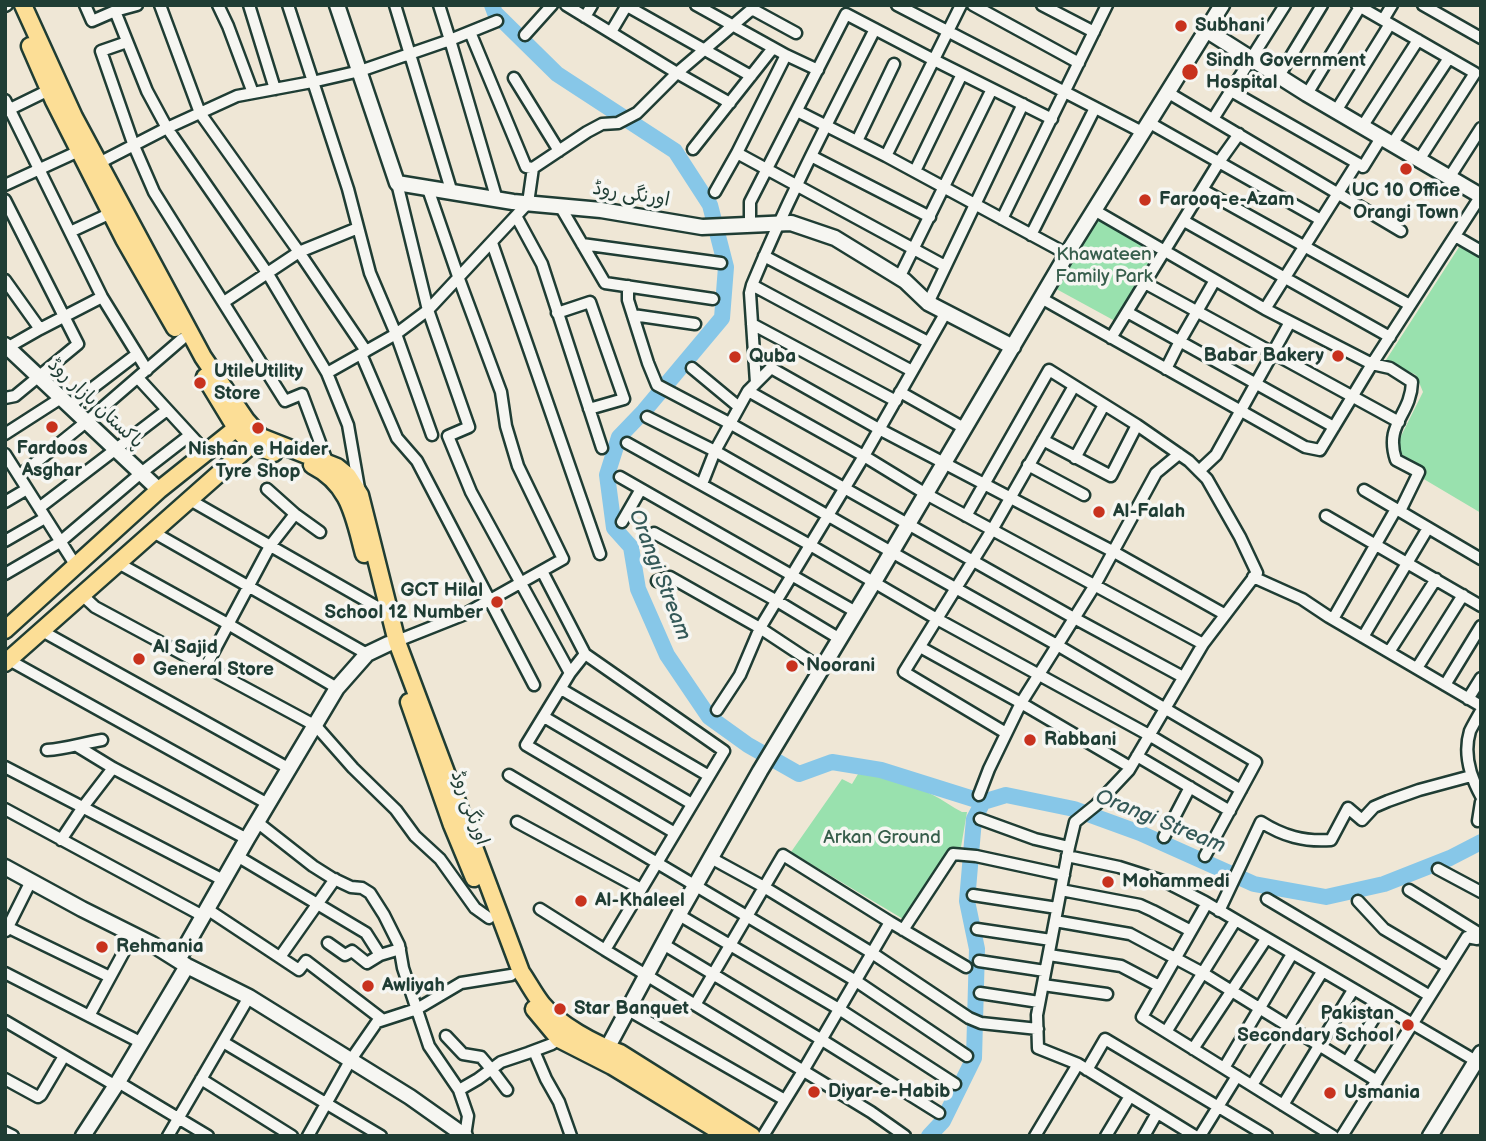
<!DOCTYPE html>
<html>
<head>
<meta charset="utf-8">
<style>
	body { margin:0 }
	#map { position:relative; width:1486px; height:1141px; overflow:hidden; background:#efe7d6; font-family:"Balsamiq Sans",sans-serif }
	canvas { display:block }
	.frame { position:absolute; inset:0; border:7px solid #1f3d34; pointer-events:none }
</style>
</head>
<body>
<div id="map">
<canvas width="1486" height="1141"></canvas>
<div class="frame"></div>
</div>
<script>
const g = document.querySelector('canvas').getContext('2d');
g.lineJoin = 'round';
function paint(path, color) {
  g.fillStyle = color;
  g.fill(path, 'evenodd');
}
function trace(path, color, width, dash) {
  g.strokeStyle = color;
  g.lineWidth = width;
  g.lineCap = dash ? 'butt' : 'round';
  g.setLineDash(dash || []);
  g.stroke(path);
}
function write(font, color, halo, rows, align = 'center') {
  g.font = font + ' "Balsamiq Sans","Playpen Sans Arabic",sans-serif';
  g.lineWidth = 7;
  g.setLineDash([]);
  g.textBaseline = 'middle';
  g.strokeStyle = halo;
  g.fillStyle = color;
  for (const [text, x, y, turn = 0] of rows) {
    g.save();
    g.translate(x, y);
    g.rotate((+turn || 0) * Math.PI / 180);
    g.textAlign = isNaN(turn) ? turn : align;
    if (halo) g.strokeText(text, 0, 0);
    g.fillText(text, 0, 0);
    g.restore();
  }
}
const green = new Path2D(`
	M1094 210 1159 247 1115 321 1049 285Z
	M1461 244 1481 256V513L1422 478 1426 470 1398 452 1397 444 1423 392 1416 375 1386 360Z
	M858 774C883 774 910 783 933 795 943 800 952 807 962 812H967L961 847H951L903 919 791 852 842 779 852 784Z`);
const river = new Path2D(`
	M492 5 495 13 557 74 675 151 710 205 726 267 722 318 644 411 619 437 607 475 614 528 631 547 638 589 667 655 709 717 748 745 799 774 832 762 881 770 983 802 1006 795 1074 809 1140 833 1254 884 1326 897 1384 884 1450 858 1481 842
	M929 1136 943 1121 974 1058 977 949 967 901 974 819 983 802`);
const street = new Path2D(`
	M85 5 92 21 115 11 137 5
	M160 5 200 113 299 252 366 351
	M218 5 228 26 253 93
	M249 5 275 89
	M288 5 348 189 370 273 396 334 432 435
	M395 5 452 193
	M439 5 450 40 497 21
	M566 5 677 73 730 103
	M696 5 786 55
	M897 5 1142 132
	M973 5 1079 63
	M1042 5 1094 32
	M1357 5 1475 73 1419 160
	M1423 5 1481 38
	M5 6 7 5
	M627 6 751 76
	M115 11 147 91 167 128 268 274 327 373 348 425 359 488
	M585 17 592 5
	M1383 20 1392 5
	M470 32 526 167 533 168
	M611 32 627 5
	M525 35 552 5
	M127 42 101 51 134 146 154 192 285 401 302 394 328 464
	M1279 76 1322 5
	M514 78 559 151
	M1231 91 1357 163
	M1167 92 1401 231
	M1307 94 1360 7
	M5 100 102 297 147 370
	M6 111 49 90
	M797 111 886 156 1067 254
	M1336 111 1390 24
	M1213 119 1285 5
	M1148 122 1321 220
	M1362 127 1418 40
	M857 141 894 64
	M1392 144 1449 58
	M693 149 773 48
	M737 153 945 266
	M811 156 930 217
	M886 156 961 5
	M99 163 167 128 237 96 312 82 360 71 450 40 497 200
	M915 171 962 74
	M1449 178 1481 128
	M397 183 428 310 469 427 448 436 471 492 570 673
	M5 185 79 151
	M1203 190 1410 305
	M715 192 737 153 786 55 818 70
	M5 200 78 344 15 396 5 398
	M560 206 605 283 713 299
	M1094 210 1265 309 1372 364 1390 368 1412 382C1411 416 1384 423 1396 460L1419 472 1400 511
	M516 216 542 264 602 448
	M1002 219 1107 5
	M1184 221 1390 337
	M750 225V202L846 14 934 60 1052 119
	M70 232 111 213
	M1031 235 1095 108
	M1455 236 1481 251
	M492 243 600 554
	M582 244 721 263
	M764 256 928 342
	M899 278 992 89
	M5 280 40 329 5 349
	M1145 283 1399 422
	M752 285 912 371
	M628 286V300L648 363 657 385 731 424 1074 618 1183 677
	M1041 298 1305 447 1320 450 1372 364 1480 197
	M224 302 299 252 358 228
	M928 303 1023 104
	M1265 309 1357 163 1363 167 1381 138
	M1127 312 1334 427
	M557 313 590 302 624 399 589 409
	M633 315 695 324
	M752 324 896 401
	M40 329 102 297
	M1111 338 1219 162 1239 134
	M361 354 397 438 417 461 534 685
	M692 368 739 407
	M1166 369 1180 341 1215 280
	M327 373 396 334 428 310 528 203 533 168 587 132 602 124 618 123 637 113 677 73 752 9 796 33
	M138 378 206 452
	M756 383 750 293 752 285C788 198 832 114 875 29
	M748 391 771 368 879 429 1114 552 1224 614
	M900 392 964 428
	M69 406 137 354
	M647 417 715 451 902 558 1057 645 1256 762 1205 856
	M5 434 61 398
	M1043 440 1111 476 1137 425
	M627 443 810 545 937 619 1149 735 1241 790
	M5 454 76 566
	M1075 458 1104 405
	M1028 465 1084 495
	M1199 471 1216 455 1290 322
	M19 476 86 422 182 339
	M620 477 856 612
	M702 484 715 451 748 391 864 456 926 494 1203 644
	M267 489 295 514 320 532
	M1364 490 1481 559
	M190 500 379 608
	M5 502 27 489
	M39 508 167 410
	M966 516 1049 370 1137 425 1189 461 1207 479 1240 537 1257 573 1203 644 1129 770 1096 805 1075 822 1069 847 1037 1015 1038 1048 1078 1064 1195 1136
	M1326 516 1481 606
	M622 522 641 489
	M153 532 367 654
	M654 533 777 601 840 639
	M5 541 45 518
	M118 563 228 624 337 688
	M542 571 585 654 724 751 605 950 871 1112 905 1136
	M5 574 60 542 141 473 190 435
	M1253 577 1302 599 1329 617 1481 706
	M657 581 670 577 760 628 822 669
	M82 595 95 607 316 726 353 768 396 810 415 836 440 859 475 908 489 918
	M1333 619 1396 509
	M42 631 290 769
	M1363 637 1428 528
	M392 643 465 614 563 559 518 466 506 426 501 392 459 279 428 189
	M920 647 1021 703 1130 767
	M1389 652 1436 579
	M585 654 570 673 526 745 675 833
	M9 660 268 804
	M205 668 270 546 295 514
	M1417 668 1463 595
	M1445 685 1481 626
	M561 689 709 776
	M1468 699 1481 678
	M717 710 740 675 760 628 864 456 946 312
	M1481 711C1477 718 1473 725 1470 731 1463 754 1470 776 1481 796
	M544 717 692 804
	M1006 733 904 672 992 530 1074 386
	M77 746 113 768 247 839
	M47 750C66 749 83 743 102 740
	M1137 756 1230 811
	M5 767 223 880
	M509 775 856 981 967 1056
	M979 795 989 769 1021 703 1095 585 1156 473 1179 454
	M5 809 203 916
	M980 819 1035 839 1069 847
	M1478 821 1481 802
	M257 822 313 866 332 878 351 887 362 888 370 893 384 915 399 945 403 968 429 1046 459 1090 468 1116 465 1136
	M517 822 641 889
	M1164 837 1190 787
	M61 840 83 807 113 768
	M237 856 366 933 380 955
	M1067 856 1119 867 1166 882 1205 902 1476 1061
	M711 858 764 887 872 953 969 1018 981 1023 1038 1029
	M1438 869 1481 892
	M1061 890 1140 905 1153 911 1191 931
	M1409 890 1480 934
	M973 895 1057 908
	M1267 899 1430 996
	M1358 901 1384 929 1448 967
	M1207 903 1142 1017 1333 1136
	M207 909 299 970 306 961 383 1020
	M540 909 605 950
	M1219 911 1261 822C1283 836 1304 842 1331 840L1348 808 1362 820 1374 807 1388 801 1419 790 1471 776
	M679 915 839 1009 955 1084
	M1055 921 1130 934 1201 972 1377 1081
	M890 922 966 967
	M5 926 110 977
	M977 929 1051 940
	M903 930 953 854 976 856 1064 875
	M6 931 31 881
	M328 943 345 955 352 951 367 963 380 955 400 949
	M663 944 822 1040 939 1113
	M1049 955 1121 966 1159 986
	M280 957 335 879
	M979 961 1045 971
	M5 973 142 1043
	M1043 985 1107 994
	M980 993 1039 1002
	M695 1005 783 855 890 922 803 1071 763 1136
	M628 1010 785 1100
	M89 1016 133 935
	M5 1021 116 1086
	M1166 1032 1235 921
	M446 1036 463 1054 481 1057 492 1070 507 1090
	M223 1042 381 1136
	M1193 1049 1266 939
	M534 1051 546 1079 559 1102 571 1136
	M1347 1062 1381 1007
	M1224 1068 1292 954
	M1087 1070 1105 1039 1267 1136
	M5 1079 38 1097 41 1095 64 1056
	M201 1079 292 1136
	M118 1082 208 1136
	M1252 1085 1322 972
	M459 1090 478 1079 501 1062 528 1053 552 1044 559 1039
	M1283 1105 1353 990
	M5 1132 13 1136
	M168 1136 249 997
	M308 1136 350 1061 377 1022 417 1009 461 983 511 975
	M1035 1136 1078 1064
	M1106 1136 1130 1096
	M1144 1136 1157 1113
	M1200 1136 1237 1076
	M1342 1136 1467 937 1477 939 1481 933`);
const secondary = new Path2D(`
	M337 5 397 183 513 202 601 210 702 227 791 223 835 238 905 281 928 303 1013 347
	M1206 30 1307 94 1481 196
	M5 345 159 490
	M5 867 82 909 152 944 187 966 249 997 410 1097 465 1136
	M178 960 247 839 337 688 367 654 388 644
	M603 1056 683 907 760 771 874 582 1070 249 1222 5
	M83 1136 118 1082 187 966
	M1430 1136 1481 1053`);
const primary = new Path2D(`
	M23 5 74 117 203 357 246 420 261 437 337 467 348 476 360 495 397 642 521 972C528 982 534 994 542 1004 559 1025 595 1044 620 1053L752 1136
	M30 46 54 101 124 239 175 328
	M205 377 236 428 252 445 274 453
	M312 465C350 484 354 517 364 554
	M5 630 159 490 244 422
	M5 663 259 438
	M409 702 452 825 474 878
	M534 1009 559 1039 612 1066 727 1136`);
const markers = [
	[1181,26,7,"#c8321e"],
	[1190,72,9,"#c8321e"],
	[1406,169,7,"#c8321e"],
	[1145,200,7,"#c8321e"],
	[1338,356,7,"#c8321e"],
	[735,357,7,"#c8321e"],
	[200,383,7,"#c8321e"],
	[52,427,7,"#c8321e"],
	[258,428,7,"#c8321e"],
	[1099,512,7,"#c8321e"],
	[497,602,7,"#c8321e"],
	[139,659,7,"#c8321e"],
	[792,666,7,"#c8321e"],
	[1030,740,7,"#c8321e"],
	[1108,882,7,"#c8321e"],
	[581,901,7,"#c8321e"],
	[102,947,7,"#c8321e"],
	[368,986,7,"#c8321e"],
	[560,1009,7,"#c8321e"],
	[1408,1025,7,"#c8321e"],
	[814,1092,7,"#c8321e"],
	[1330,1093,7,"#c8321e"]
];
const poiNames = [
	["Subhani",1195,26],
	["Sindh Government",1206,61],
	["Hospital",1206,83],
	["UC 10 Office",1406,191,"center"],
	["Orangi Town",1406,213,"center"],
	["Farooq-e-Azam",1159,200],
	["Babar Bakery",1324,356,"right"],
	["Quba",749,357],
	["UtileUtility",214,372],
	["Store",214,394],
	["Fardoos",52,449,"center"],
	["Asghar",52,471,"center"],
	["Nishan e Haider",258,450,"center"],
	["Tyre Shop",258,472,"center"],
	["Al-Falah",1113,512],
	["GCT Hilal",483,591,"right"],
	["School 12 Number",483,613,"right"],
	["Al Sajid",153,648],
	["General Store",153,670],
	["Noorani",806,666],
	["Rabbani",1044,740],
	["Mohammedi",1122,882],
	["Al-Khaleel",595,901],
	["Rehmania",116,947],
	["Awliyah",382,986],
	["Star Banquet",574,1009],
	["Pakistan",1394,1014,"right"],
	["Secondary School",1394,1036,"right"],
	["Diyar-e-Habib",828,1092],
	["Usmania",1344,1093]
];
const streetNames = [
	["اورنگی روڈ",631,195,9],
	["پاکستان بازار روڈ",95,404,43],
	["اورنگی روڈ",469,808,70]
];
const parkNames = [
	["Khawateen",1104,255],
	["Family Park",1104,277],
	["Arkan Ground",882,838]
];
const waterNames = [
	["Orangi Stream",659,575,69],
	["Orangi Stream",1160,822,22]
];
paint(green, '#99e1ae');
trace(river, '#87c7e8', 16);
trace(street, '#1f3d34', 15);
trace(secondary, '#1f3d34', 19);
trace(primary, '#1f3d34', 21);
trace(street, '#f6f6f2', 10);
trace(secondary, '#f6f6f2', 14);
trace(primary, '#fcde96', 16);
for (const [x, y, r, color] of markers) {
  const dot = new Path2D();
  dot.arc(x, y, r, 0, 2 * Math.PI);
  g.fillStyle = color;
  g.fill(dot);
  trace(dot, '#f6f6f2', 2.5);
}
write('bold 19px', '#1f3d34', '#f6f6f2', poiNames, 'left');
write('19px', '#1f3d34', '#f6f6f2', streetNames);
write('19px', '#375e4c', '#f6f6f2', parkNames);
write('italic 21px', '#345958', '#f6f6f2', waterNames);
</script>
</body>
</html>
